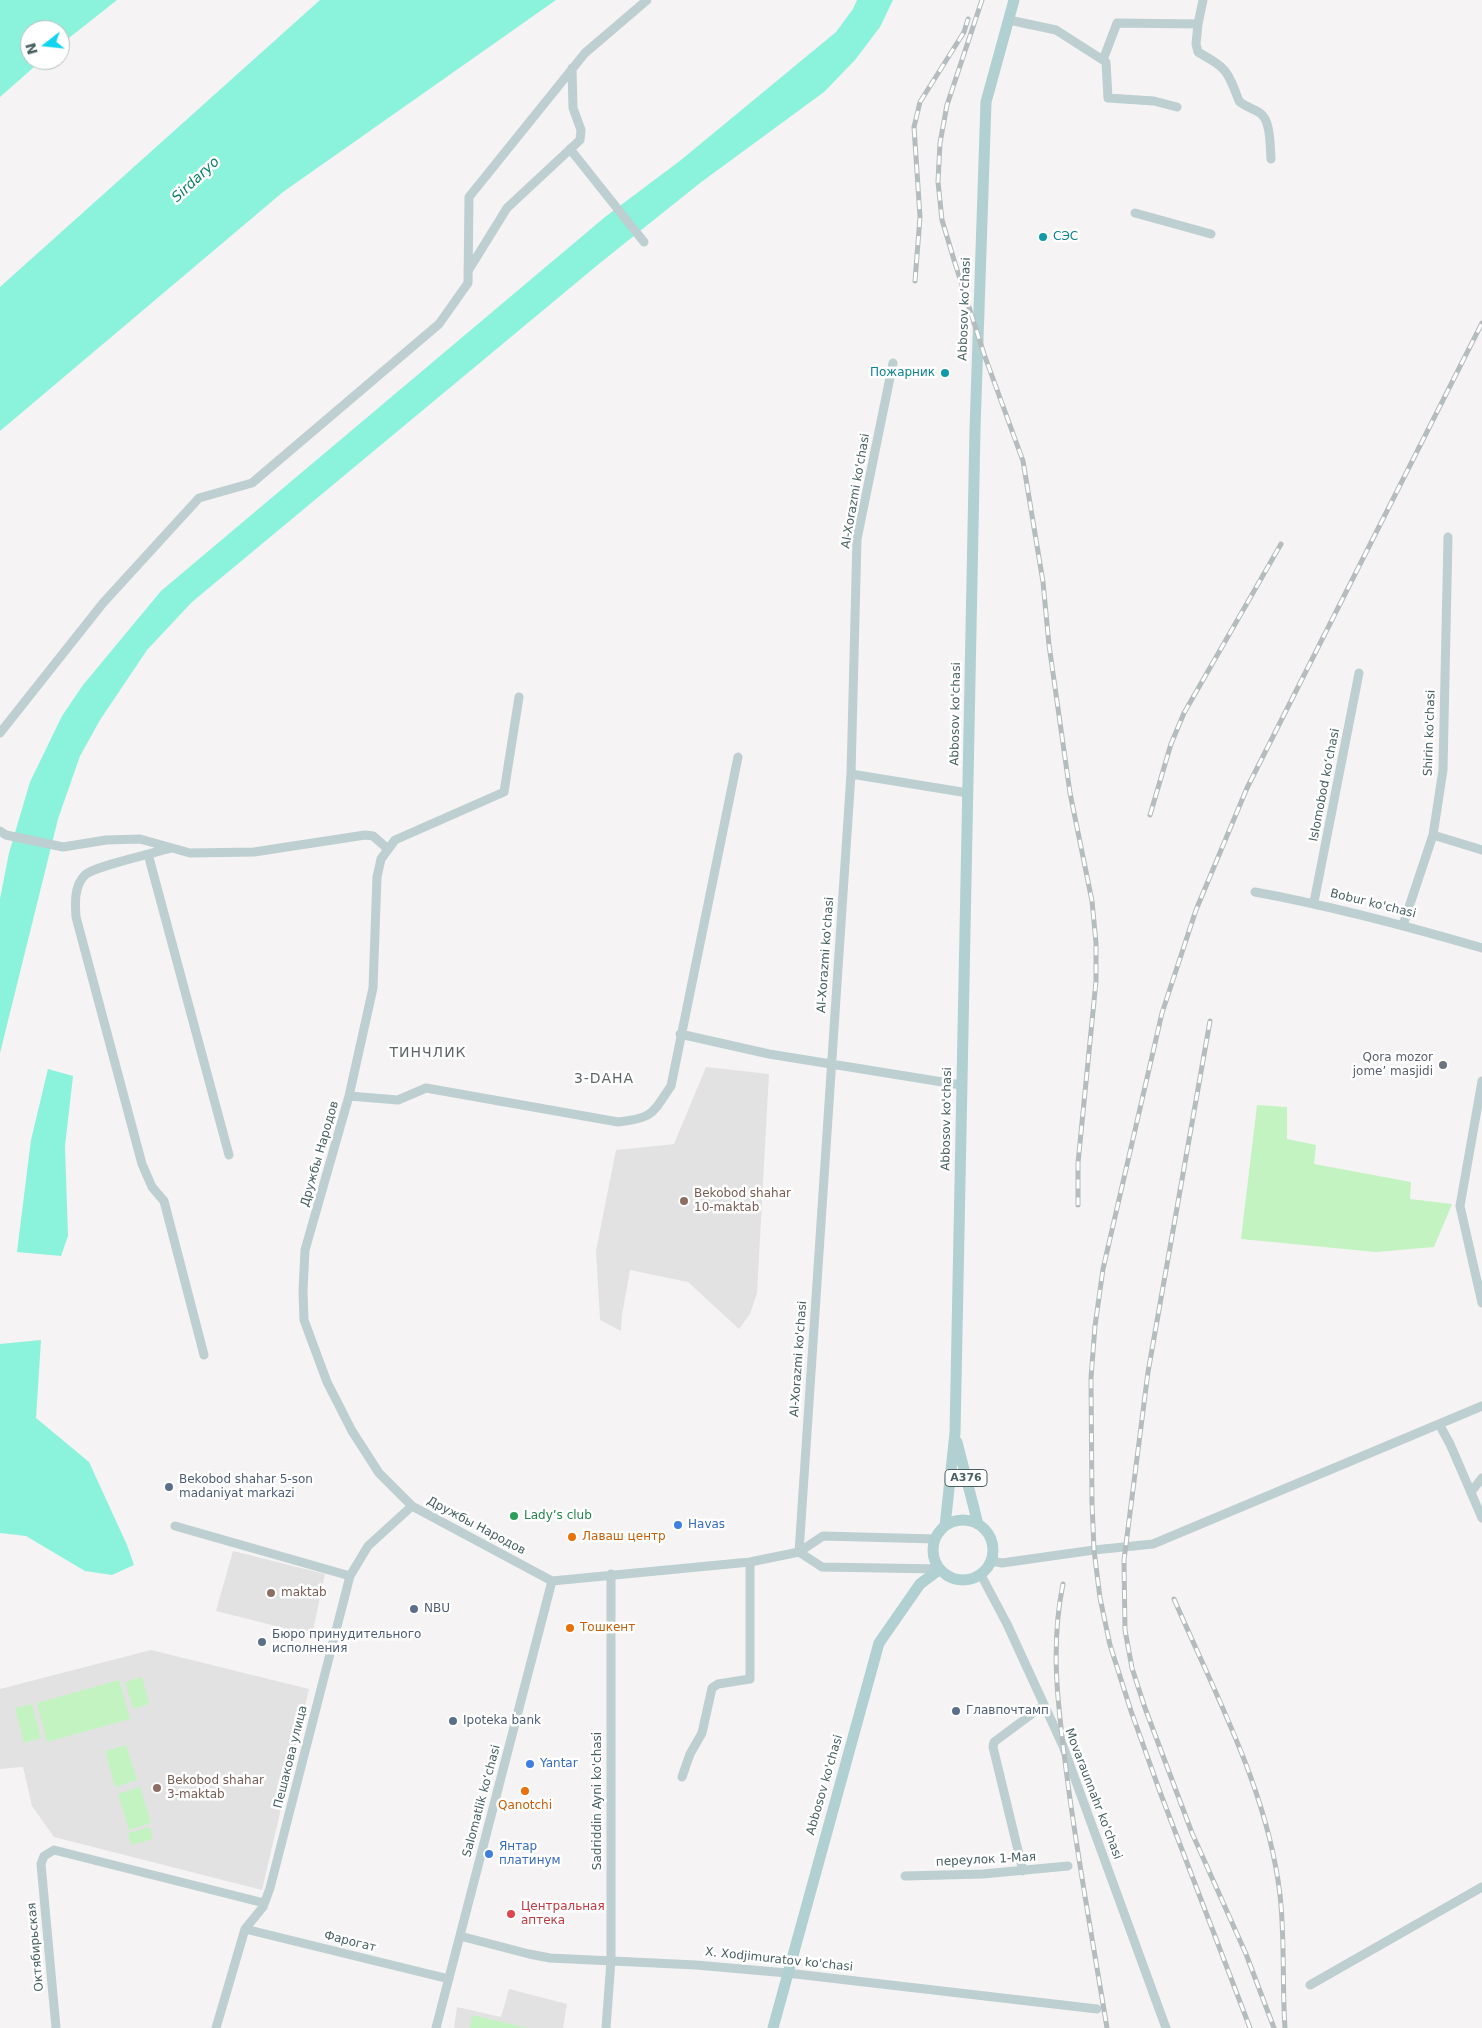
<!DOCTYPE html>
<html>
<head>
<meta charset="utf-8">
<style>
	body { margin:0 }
	#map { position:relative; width:1482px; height:2028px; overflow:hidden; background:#f5f3f4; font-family:"DejaVu Sans",sans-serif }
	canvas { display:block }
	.north { position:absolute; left:20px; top:20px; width:50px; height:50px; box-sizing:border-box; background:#fff; border:1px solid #b6c0c0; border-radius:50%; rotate:254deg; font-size:14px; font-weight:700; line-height:20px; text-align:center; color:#496162 }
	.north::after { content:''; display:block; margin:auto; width:18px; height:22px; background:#10d5f1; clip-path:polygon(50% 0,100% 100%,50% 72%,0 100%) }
</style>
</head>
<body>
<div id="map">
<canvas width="1482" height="2028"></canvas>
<div class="north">N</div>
</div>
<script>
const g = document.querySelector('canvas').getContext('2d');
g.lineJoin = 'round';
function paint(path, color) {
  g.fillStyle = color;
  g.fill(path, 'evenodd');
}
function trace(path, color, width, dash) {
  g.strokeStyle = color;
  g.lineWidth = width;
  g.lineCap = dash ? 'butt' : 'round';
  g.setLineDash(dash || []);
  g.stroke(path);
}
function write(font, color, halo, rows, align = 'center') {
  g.font = font + ' "DejaVu Sans",sans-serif';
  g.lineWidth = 5;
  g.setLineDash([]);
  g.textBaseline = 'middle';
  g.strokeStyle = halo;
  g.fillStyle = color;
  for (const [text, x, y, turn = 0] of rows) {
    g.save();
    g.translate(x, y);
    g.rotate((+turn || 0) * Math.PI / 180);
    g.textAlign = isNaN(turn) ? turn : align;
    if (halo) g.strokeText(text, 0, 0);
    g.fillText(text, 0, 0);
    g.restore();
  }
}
const education = new Path2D(`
	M706 1067 769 1074 757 1293 750 1314 739 1329 688 1282 630 1270 622 1315 621 1331 600 1320 596 1251 616 1150 674 1144Z
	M233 1551 325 1574 312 1635 216 1611Z
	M151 1650 309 1689 262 1890 54 1837 32 1806 23 1767 0 1769V1689Z
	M509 1989 567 2004 563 2028H454L457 2007 501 2017Z`);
const green = new Path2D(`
	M1257 1105 1287 1107V1139L1316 1145 1314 1164 1411 1182 1410 1199 1452 1204 1434 1247 1376 1252 1241 1239Z
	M142 1677 149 1704 133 1709 125 1682Z
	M119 1680 130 1719 47 1742 37 1703Z
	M32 1704 41 1738 24 1743 15 1708Z
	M126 1745 137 1780 115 1787 105 1751Z
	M140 1787 151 1823 129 1830 118 1794Z
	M150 1827 153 1839 131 1845 128 1833Z
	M472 2015 528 2028H470Z`);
const water = new Path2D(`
	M0 0H117L60 45V30H30V60H42L0 97Z
	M320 0H556L283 192 0 431V287Z
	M857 0H893L880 27 855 60 824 92 700 183 600 263 192 602 147 650 100 720 80 756 58 819 0 1053V899L9 853 30 782 62 716 83 685 161 591 605 217 681 160 836 32 853 9Z
	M48 1069 73 1076 65 1146 68 1236 61 1256 17 1252 31 1140Z
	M41 1340 36 1418 89 1462 127 1545 134 1565 112 1575 85 1571 26 1536 0 1533V1344Z`);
const minor = new Path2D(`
	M1009 20 1056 30 1106 62 1108 98 1154 101 1177 107
	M1198 24 1196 44 1198 52C1227 69 1227 69 1239 101 1245 107 1253 108 1260 113 1271 120 1270 147 1271 159
	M1103 60 1117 23 1198 24 1203 0
	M570 149 644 242
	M1135 213 1211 234
	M468 271 507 208 580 140 581 130 573 108 572 68
	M519 697 504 792 395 840 381 859 377 877 373 988 349 1096 305 1250 303 1291 304 1320 327 1382 352 1431 379 1473 412 1506 552 1581
	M0 733 103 603 199 498 252 483 439 324 468 283 469 197 585 53 647 0
	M851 774 968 793
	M0 831 6 835 63 847 106 840 140 839 190 853 254 852 365 835 373 836 388 849
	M1433 835 1482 850
	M171 848C155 853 95 866 85 875 74 886 75 903 76 917L142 1164 152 1187 164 1201 204 1355
	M148 854 229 1155
	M1255 892C1332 906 1407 926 1482 948
	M1314 902 1359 673
	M1403 925 1433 835 1443 770 1448 537
	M680 1034 769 1054 961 1085
	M1482 1081 1460 1206 1482 1303
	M349 1096 398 1100 426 1088 618 1122C653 1118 652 1114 671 1086L738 757
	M1439 1424 1450 1444 1482 1518
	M1471 1492 1482 1478
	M175 1526 350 1576
	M799 1552 851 774 857 539 893 363
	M799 1552 822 1567 940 1569
	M991 1561 1002 1563 1094 1550 1153 1544 1482 1406
	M981 1575 1007 1624 1063 1746 1166 2028
	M552 1581 750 1562 799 1552 823 1536 935 1539
	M682 1777 690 1754 702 1733 712 1688 718 1684 750 1679V1562
	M1023 1871 993 1747 994 1742 1044 1705
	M905 1876 983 1874 1068 1866
	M245 1929 449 1979
	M460 1936 529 1954 550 1958 696 1965 787 1973 1097 2009
	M1310 1985 1482 1887
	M56 2028 41 1864 44 1856 54 1850 264 1903
	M216 2028 245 1929 263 1907 270 1888 350 1576 368 1546 412 1506
	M436 2028 552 1581
	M606 2028 611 1960V1574`);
const major = new Path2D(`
	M957 1442 978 1524
	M933 1550a30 30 0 1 1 60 0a30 30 0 1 1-60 0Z
	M945 1526 955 1433 975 429 986 102 1014 0
	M773 2028 879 1643 920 1584 940 1569`);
const rail = new Path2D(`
	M982 0 947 105 940 143 938 182 942 220 954 260 984 354 1023 461 1043 582 1049 645 1070 793 1092 901 1096 943V981L1078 1163V1205
	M915 281 920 217 914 127 920 102 964 32 968 19
	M1150 815 1171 744 1184 713 1281 544
	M1210 1021 1148 1372 1124 1560 1125 1630 1132 1668 1145 1708 1192 1833 1246 1954 1274 2028
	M1063 1584C1050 1647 1058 1706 1066 1769 1077 1856 1093 1942 1107 2028
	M1174 1599C1215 1694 1268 1791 1280 1895 1285 1939 1282 1984 1285 2028
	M1250 2028 1160 1792 1131 1711 1110 1645 1100 1598 1094 1550 1092 1503 1091 1378 1095 1326 1103 1269 1162 1013 1196 910 1247 788 1482 323`);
const markers = [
	[1043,237,5,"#0f9aa8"],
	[945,373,5,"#0f9aa8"],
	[1443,1065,5,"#6b7280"],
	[684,1201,5,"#8d6e63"],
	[169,1487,5,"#5c6f8a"],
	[514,1516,5,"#2e9e5b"],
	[678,1525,5,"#3f7fe0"],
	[572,1537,5,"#e8710a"],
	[271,1593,5,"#8d6e63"],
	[414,1609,5,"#5c6f8a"],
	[570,1628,5,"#e8710a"],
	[262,1642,5,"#5c6f8a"],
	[956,1711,5,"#5c6f8a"],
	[453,1721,5,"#5c6f8a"],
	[530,1764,5,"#3f7fe0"],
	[157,1788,5,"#8d6e63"],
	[525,1791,5,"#e8710a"],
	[489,1854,5,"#3f7fe0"],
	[511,1914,5,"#e0444e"]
];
const shields = [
	[966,1478,42]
];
const shieldNames = [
	["A376",966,1478]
];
const cultureNames = [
	["СЭС",1053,237],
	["Пожарник",935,373,"right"]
];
const streetNames = [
	["Abbosov ko'chasi",965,309,-88],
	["Al-Xorazmi ko'chasi",856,491,-80],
	["Abbosov ko'chasi",956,714,-89],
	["Shirin ko'chasi",1430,733,-88],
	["Islomobod koʻchasi",1325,785,-79],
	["Bobur ko'chasi",1373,904,14],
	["Al-Xorazmi ko'chasi",826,955,-86],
	["Abbosov ko'chasi",947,1119,-89],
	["Дружбы Народов",320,1154,-74],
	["Al-Xorazmi ko'chasi",799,1359,-86],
	["Дружбы Народов",476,1526,28],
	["Пешакова улица",291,1757,-76],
	["Abbosov ko'chasi",825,1785,-74],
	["Movaraunnahr ko'chasi",1093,1794,69],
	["Salomatlik ko‘chasi",482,1801,-75],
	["Sadriddin Ayni ko'chasi",598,1801,-90],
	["переулок 1-Мая",986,1860,-3],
	["Фарогат",350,1942,14],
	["Октябирьская",36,1947,-95],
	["X. Xodjimuratov ko'chasi",779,1960,6]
];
const worshipNames = [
	["Qora mozor",1433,1058],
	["jome’ masjidi",1433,1072]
];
const educationNames = [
	["Bekobod shahar",694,1194],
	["10-maktab",694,1208],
	["maktab",281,1593],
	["Bekobod shahar",167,1781],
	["3-maktab",167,1795]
];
const serviceNames = [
	["Bekobod shahar 5-son",179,1480],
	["madaniyat markazi",179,1494],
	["NBU",424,1609],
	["Бюро принудительного",272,1635],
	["исполнения",272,1649],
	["Главпочтамп",966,1711],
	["Ipoteka bank",463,1721]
];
const leisureNames = [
	["Lady’s club",524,1516]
];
const shopNames = [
	["Havas",688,1525],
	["Yantar",540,1764],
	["Янтар",499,1847],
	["платинум",499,1861]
];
const foodNames = [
	["Лаваш центр",582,1537],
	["Тошкент",580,1628],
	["Qanotchi",525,1806,"center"]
];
const healthNames = [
	["Центральная",521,1907],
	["аптека",521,1921]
];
const waterNames = [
	["Sirdaryo",196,180,-43]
];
const neighbourhoodNames = [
	["ТИНЧЛИК",428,1053],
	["3-DAHA",604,1079]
];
paint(education, '#e3e2e3');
paint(green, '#c3f3c1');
paint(water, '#8bf2db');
trace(minor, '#bdcfd0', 9);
trace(major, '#b1d0d2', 11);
trace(rail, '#b4bcbd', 5);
trace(rail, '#fff', 3, [9]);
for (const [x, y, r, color] of markers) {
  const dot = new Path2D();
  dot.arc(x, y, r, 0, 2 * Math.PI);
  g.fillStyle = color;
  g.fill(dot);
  trace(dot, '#fff', 2);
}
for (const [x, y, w] of shields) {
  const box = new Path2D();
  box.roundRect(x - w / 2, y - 8.5, w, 17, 4);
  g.fillStyle = '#fff';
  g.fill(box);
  trace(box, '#496162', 1);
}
write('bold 11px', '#496162', null, shieldNames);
write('12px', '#0d838f', '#fff', cultureNames, 'left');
write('12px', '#496162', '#fff', streetNames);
write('12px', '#5b616d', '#fff', worshipNames, 'right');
write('12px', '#785e54', '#fff', educationNames, 'left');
write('12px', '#4e5e75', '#fff', serviceNames, 'left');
write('12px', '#27864d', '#fff', leisureNames, 'left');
write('12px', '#366cbe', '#fff', shopNames, 'left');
write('12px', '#c56008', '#fff', foodNames, 'left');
write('12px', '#be3a42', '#fff', healthNames, 'left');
write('italic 14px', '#088064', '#fff', waterNames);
g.letterSpacing = '1px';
write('14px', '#5e6768', '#fff', neighbourhoodNames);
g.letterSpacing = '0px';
</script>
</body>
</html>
